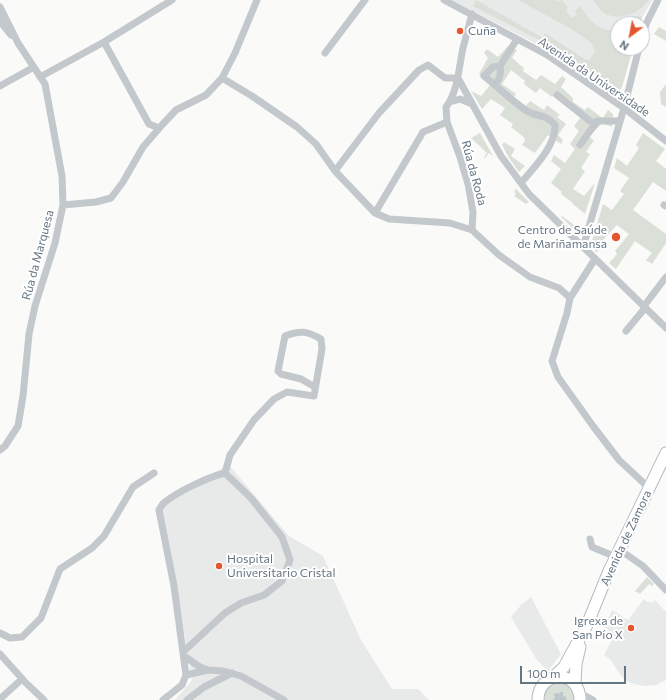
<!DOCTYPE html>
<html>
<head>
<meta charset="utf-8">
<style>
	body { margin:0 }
	#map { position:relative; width:666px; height:700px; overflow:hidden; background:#fafaf8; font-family:Commissioner,sans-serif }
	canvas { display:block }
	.north { position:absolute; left:610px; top:16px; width:40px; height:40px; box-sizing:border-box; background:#fff; border:1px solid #c1c8cd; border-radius:50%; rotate:212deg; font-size:11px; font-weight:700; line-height:16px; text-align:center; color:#657683 }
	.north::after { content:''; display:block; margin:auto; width:14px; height:18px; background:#e4572e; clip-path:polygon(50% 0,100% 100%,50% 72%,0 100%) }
	.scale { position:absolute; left:520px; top:666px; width:106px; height:18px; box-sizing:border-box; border:2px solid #657683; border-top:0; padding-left:5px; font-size:12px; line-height:14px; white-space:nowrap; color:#657683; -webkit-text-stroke:3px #fff; paint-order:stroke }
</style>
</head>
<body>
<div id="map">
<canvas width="666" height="700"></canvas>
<div class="north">N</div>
<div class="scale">100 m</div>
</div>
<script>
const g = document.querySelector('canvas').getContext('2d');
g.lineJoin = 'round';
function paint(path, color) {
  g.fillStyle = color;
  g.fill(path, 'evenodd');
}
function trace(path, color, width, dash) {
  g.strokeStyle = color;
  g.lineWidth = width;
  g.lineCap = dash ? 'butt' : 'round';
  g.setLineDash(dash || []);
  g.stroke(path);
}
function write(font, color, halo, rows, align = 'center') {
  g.font = font + ' Commissioner,sans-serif';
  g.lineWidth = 4;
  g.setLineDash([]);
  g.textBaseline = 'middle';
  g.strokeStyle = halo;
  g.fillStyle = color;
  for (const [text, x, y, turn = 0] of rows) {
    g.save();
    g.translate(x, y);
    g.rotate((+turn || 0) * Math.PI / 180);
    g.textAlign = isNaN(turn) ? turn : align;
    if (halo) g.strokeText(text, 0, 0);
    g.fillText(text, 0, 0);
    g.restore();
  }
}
const built = new Path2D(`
	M451 0H653L641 19 640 24H618V48H633L621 89 616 95 609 93 563 60 535 43Z
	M229 465 289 536 323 556 361 640 392 689H418L429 700H175L192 680 175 579 158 514 163 499Z
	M531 597 561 654 548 671 537 660 511 617 521 605Z
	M644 599 647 602 649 601 651 603 655 600 666 612V680L656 685 645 686 634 684 625 680 617 670 611 660 604 655 614 636 603 632 612 610 628 620Z`);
const green = new Path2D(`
	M476 0 543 38 545 33 586 60H589L595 52 592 44 588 40 568 27 518 0H556L558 2 562 0 568 7 566 11 572 18 577 14 575 11 580 6C591 22 597 31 618 31V48H633L622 87 619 91 613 90 584 68 551 46 473 6Z
	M593 0H649C639 13 622 21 606 14 601 12 597 5 593 0Z
	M641 16 642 17 640 24H630L632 23 629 17Z
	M659 27 666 31V41L654 34Z
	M508 46 517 50 512 58 524 68 523 71 536 80 541 75 555 84 562 76 566 79 561 87 573 98V102L585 110 588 107 601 117 603 118 608 110 613 114 612 127 602 123 589 137 594 140 586 152 590 154 581 168 585 171 573 189 584 196 595 183 585 214 573 204V203L561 194 562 192 551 183 561 169 551 161 554 155 565 163 575 149 570 144 579 131 574 126 581 117 557 93 552 97 540 88 536 93 524 84 525 81 511 70 502 84 516 94 514 97 526 106 530 101 544 110 547 105 560 115 557 117 566 124 558 135 563 140 561 144 548 135 535 153 522 145 525 141 524 139 525 138 511 127 513 124 500 115 505 108 491 99 482 109 471 91 481 96 491 84 479 74 488 58 484 53 487 49 498 57Z
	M666 84V107L661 104 660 92Z
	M480 133 493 156 489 153 485 158 484 157 487 153 471 138Z
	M643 133 665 149 656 161 666 169V191L653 182 633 210 666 234V243L652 264 646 260 652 253 635 241 616 269 609 263 617 254 615 251 629 234 617 225 601 242 603 244 597 252 591 248V244L603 204 612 210 624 194 620 191 629 178 614 168 617 158 627 166 639 148 636 145Z
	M504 142 515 149 511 156 525 166 519 172 509 158 502 145Z
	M516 189 529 202 526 204 514 196 516 194 514 192Z
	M562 216 581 230 579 234 561 217Z
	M647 577 654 584 652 586 649 584 640 594 635 591Z
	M557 683C569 683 574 689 575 700H544C544 691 549 685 557 683Z`);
const water = new Path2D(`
	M560 692H563V696L566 697V700H553L555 698 554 694 557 693 559 694Z`);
const street = new Path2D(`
	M444 0 549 56 624 108 666 141
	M0 7 18 43 45 84 62 176 63 205 55 243 35 306 29 334 23 396 18 426 5 446 0 450
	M0 19 3 25 11 35
	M642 37 647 22 658 0
	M104 42 149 124 159 128
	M325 53 365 0
	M500 66C502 74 499 80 495 85L484 76 493 67 500 66 517 39
	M40 77 104 42 172 0
	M222 78 252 96 297 127 316 144 335 171 375 213 389 219 450 223 472 230 499 255 530 277 559 288 570 298
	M458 78 501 156 529 194 666 328
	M495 85C505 94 516 104 527 111 538 118 545 113 555 125 556 146 534 167 521 183
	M0 86 34 67
	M557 95 595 125
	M450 102 460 99 472 104
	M580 145 597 121H620
	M335 171 379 113 419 70 428 65 445 78H458
	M63 205 96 202 111 198 123 182 143 147 162 125 176 110 206 95 222 78 235 53 257 0
	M664 205 666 206
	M375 213 423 132 447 122
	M472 230 473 212 468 184 460 157 447 122 446 107C458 92 459 66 463 48 466 37 469 25 472 14
	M583 247 624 108 639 48
	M595 259 570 298 567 313 552 361 558 377 593 426 619 460 649 488
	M644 306 666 277
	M626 331 645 308
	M225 473 230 455 254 420 274 399 287 392 314 396 322 349 321 339C307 331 300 330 285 336L278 371 281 374 301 379 315 387
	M590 539 592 547 616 557
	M620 550 643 566 666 590
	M0 633 10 638 22 637 41 618 60 569 92 548 104 536 133 487 154 473
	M183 652 225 613 241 603 264 595 282 581 290 560 282 537 251 498 225 473
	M0 654 26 683 44 700
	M184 656 200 667 208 670 223 671 241 676 284 700
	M186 675 208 670
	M580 693 593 700
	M0 699 22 679
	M163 700 182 685 186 675 174 586 159 510C161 507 162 504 165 502 179 491 208 477 225 473
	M187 700 204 687 232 673`);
const secondary = new Path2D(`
	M552 678 564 667 587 625 609 571 666 453
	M575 684 576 664 580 647
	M538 700C538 670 580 669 580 700`);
const markers = [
	[460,31,4,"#e4572e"],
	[616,237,5,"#e4572e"],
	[219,566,4,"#e4572e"],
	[631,628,4,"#e4572e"]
];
const poiNames = [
	["Cuña",468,31],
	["Centro de Saúde",607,230,"right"],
	["de Mariñamansa",607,244,"right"],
	["Hospital",227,559],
	["Universitario Cristal",227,573],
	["Igrexa de",623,621,"right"],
	["San Pío X",623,635,"right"]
];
const streetNames = [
	["Avenida da Universidade",594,77,34],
	["Rúa da Roda",474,173,75],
	["Rúa da Marquesa",38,255,-75],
	["Avenida de Zamora",626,538,-65]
];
paint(built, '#e8e9e9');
paint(green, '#dadfd7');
paint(water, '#bbc7cb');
trace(secondary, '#b3babf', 13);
trace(street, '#c3c8cc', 7);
trace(secondary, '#fff', 11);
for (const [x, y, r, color] of markers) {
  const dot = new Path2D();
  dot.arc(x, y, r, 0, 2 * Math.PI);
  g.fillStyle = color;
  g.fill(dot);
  trace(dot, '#fff', 1.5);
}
write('12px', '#657683', '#fff', poiNames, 'left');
write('12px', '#657683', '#fff', streetNames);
</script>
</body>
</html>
